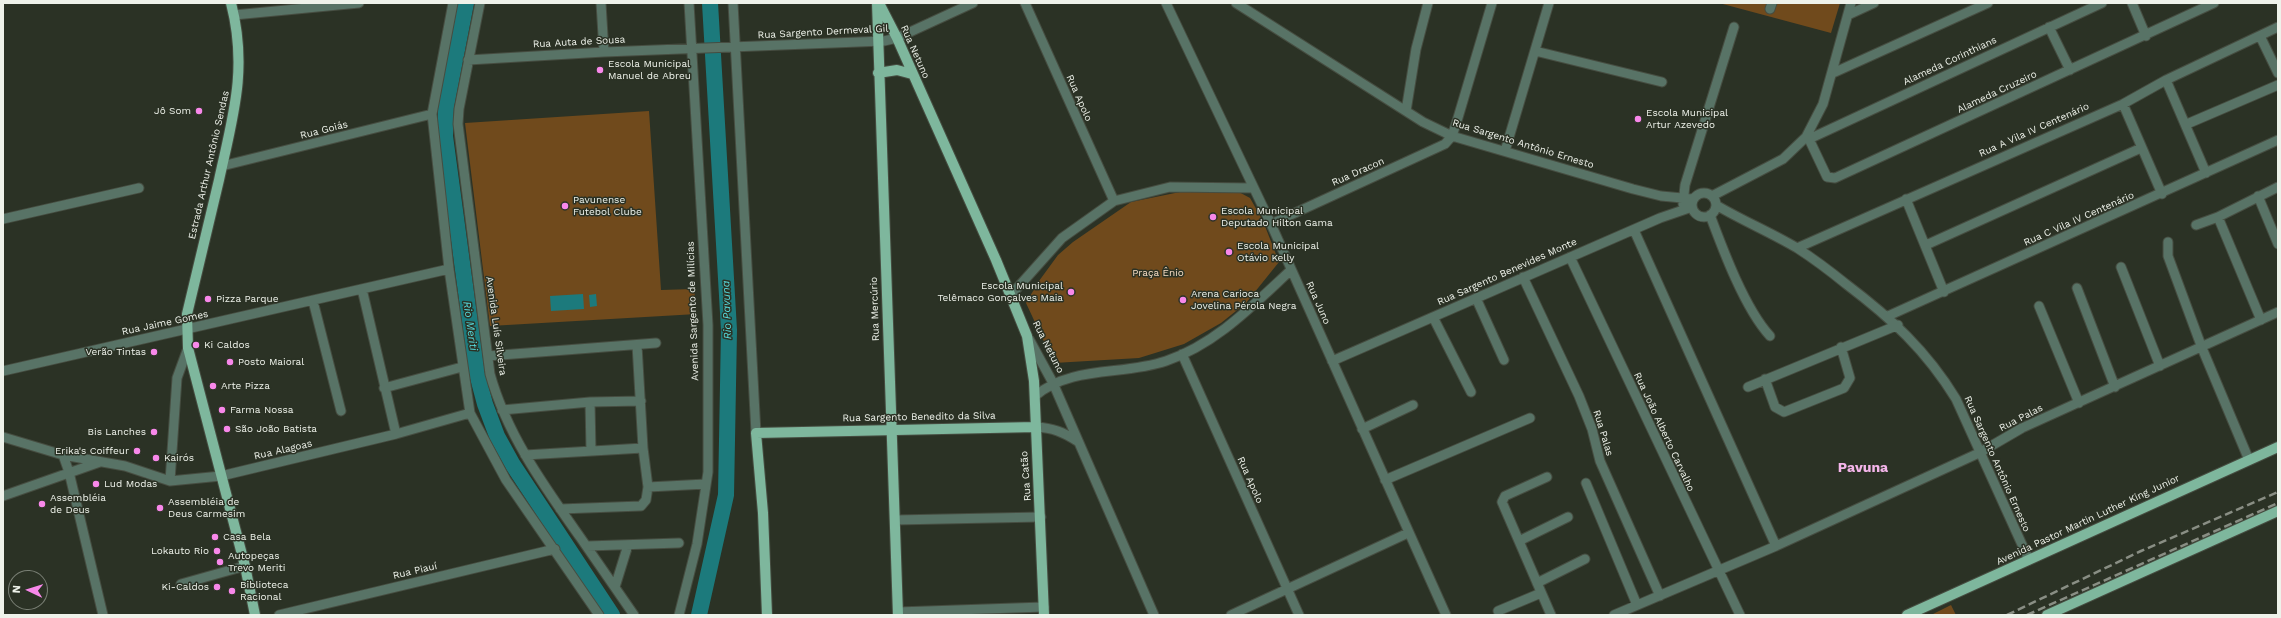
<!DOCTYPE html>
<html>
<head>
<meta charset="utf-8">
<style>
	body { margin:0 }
	#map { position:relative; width:2281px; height:618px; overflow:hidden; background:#2b3225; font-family:"Work Sans",sans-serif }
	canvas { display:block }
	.frame { position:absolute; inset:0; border:4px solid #eef2ea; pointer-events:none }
	.north { position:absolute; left:8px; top:570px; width:40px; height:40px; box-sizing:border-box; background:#2b3225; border:1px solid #797f74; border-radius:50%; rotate:274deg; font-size:11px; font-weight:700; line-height:16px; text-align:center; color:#eef2ea }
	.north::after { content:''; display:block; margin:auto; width:14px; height:18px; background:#f888ea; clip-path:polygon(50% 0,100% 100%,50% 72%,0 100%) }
</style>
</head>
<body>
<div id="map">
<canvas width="2281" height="618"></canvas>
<div class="frame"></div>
<div class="north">N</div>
</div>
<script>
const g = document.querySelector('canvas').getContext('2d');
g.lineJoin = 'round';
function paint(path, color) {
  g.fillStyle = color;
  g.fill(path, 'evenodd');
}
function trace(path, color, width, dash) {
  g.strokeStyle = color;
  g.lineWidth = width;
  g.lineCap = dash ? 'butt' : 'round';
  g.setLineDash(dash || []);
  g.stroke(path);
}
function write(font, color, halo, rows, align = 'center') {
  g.font = font + ' "Work Sans",sans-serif';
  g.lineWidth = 3;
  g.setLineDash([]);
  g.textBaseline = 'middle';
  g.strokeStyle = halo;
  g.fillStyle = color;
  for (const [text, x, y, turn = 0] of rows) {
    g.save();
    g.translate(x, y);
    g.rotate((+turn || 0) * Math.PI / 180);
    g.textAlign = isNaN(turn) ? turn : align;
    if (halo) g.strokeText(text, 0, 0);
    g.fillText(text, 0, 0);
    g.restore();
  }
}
const green = new Path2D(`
	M1719 3H1840L1831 33Z
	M649 111 661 290 694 289 697 314 490 326 465 123Z
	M1237 191 1250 198 1263 221 1279 262 1246 303 1221 323 1184 344 1139 358 1054 363 1026 303 1039 281 1058 255 1073 242 1131 202 1180 192Z
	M1951 605 1956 615H1931Z`);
const water = new Path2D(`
	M583 294 584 309 551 311 550 296Z
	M596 294 597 306 590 307 589 295Z`);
const river = new Path2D(`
	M466 3 446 107 445 136 477 374 485 404 497 436 513 465 612 615
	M699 615 726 495 729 330 710 3`);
const minor = new Path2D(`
	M453 3 432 114 449 269 470 413 506 480 599 615
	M480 3 459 109 458 124 490 374C507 435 544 486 580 537 598 563 616 589 634 615
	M601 3 604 52
	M733 3 756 433
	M1025 3 1114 201
	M1166 3 1271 224 1446 615
	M1236 3 1423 122 1452 136 1633 189 1661 196 1693 199
	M2132 3 2146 36
	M1770 9 1772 3
	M234 15 359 3
	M1848 15 1874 3
	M2049 27 2070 70
	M2260 36 2278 73
	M1535 51 1662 82
	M468 60 604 52 884 41 897 38 973 3
	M1833 73 1988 3
	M2166 80 2206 173
	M2123 104 2162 194
	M1406 111 1416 49 1428 3
	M2187 124 2278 85
	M1806 137 1809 139 2102 3
	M1809 139 1827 177 1835 178 2214 3
	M1505 151 1549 3
	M222 166 432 114
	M1692 205a12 12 0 1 1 24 0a12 12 0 1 1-24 0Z
	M1712 196 1783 159 1806 137 1823 104 1851 3
	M2258 196 2278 244
	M1906 199 1944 292
	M1683 204 1685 185 1734 27
	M1716 205C1743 221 1770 232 1797 248 1814 259 1830 271 1846 284 1891 318 1926 350 1956 399L2029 560
	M1710 215C1723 250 1745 309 1770 336
	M2218 217 2261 320
	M3 219 139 188
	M1271 224 1445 144 1452 136 1457 121 1492 3
	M2196 225 2218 217 2278 187
	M1634 230 1776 546
	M2168 242V256L2202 348 2249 460
	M1926 245 2141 148
	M1797 248 2123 104 2166 80 2278 27
	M1570 257 1740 615
	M2121 267 2160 366
	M1523 277 1579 396 1592 429 1600 461 1660 596
	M2077 288 2115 387
	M362 289 396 434
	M1011 295 1062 238 1114 201 1170 187 1253 188
	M1476 298 1504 360
	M313 301 341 411
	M2039 306 2079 403
	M1888 316 2278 140
	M1433 317 1471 392
	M1029 339 1053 383 1154 615
	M1182 354 1299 615
	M488 356 656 343
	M1332 361 1660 218 1692 207
	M3 371 449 269
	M1765 379 1775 407 1784 412 1844 388 1850 378 1841 347
	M1748 387 1898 325
	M384 388 462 367
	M1035 396C1072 365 1122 376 1166 361 1216 344 1253 305 1291 270
	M590 402 591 451
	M502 410 590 402 641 401
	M1036 427C1053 428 1063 432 1077 441
	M1362 429 1413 405
	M3 437 63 455 125 466 170 481 221 476 396 434 470 413
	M63 455 69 472 103 615
	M525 455 643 448
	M1547 477 1505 496 1502 502 1551 615
	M1385 480 1530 418
	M170 481 177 378 188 348
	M1586 483 1637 605
	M648 487 706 484
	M3 496 100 462
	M560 509 641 506 646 500 648 487 643 448 637 345
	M895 520 1041 517
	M1519 541 1568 517
	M587 546 679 543
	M1537 583 1585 559
	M181 584 245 566
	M615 587 628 545
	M1498 611 1541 593
	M898 612 1044 607
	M279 615 555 549
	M679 615 697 544 708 472V325L689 3
	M1231 615 1408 533
	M1614 615 1776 546 1979 453 2022 428 2278 312`);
const major = new Path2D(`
	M231 3C248 69 233 116 219 180 208 225 198 269 187 314L188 348 245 566 255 615
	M877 3 898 615
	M879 3 897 38 996 260 1027 336 1034 381 1044 615
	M878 73 897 70 912 74
	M767 615 763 513 756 433 1036 427
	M1907 615 2278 447
	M2047 615 2278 511`);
const rail = new Path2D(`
	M2007 615 2141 551 2278 492
	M2027 615 2278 503`);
const markers = [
	[600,70,4,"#f888ea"],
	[199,111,4,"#f888ea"],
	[1638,119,4,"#f888ea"],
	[565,206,4,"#f888ea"],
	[1213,217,4,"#f888ea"],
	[1229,252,4,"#f888ea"],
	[1071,292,4,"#f888ea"],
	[208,299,4,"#f888ea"],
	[1183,300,4,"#f888ea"],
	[196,345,4,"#f888ea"],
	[154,352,4,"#f888ea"],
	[230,362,4,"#f888ea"],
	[213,386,4,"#f888ea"],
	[222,410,4,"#f888ea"],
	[227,429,4,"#f888ea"],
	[154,432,4,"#f888ea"],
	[137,451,4,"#f888ea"],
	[156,458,4,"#f888ea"],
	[96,484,4,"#f888ea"],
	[42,504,4,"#f888ea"],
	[160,508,4,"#f888ea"],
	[215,537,4,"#f888ea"],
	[217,551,4,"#f888ea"],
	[220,562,4,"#f888ea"],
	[217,587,4,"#f888ea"],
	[232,591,4,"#f888ea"]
];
const streetNames = [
	["Rua Sargento Dermeval Gil",823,32,-3],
	["Rua Auta de Sousa",579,42,-3],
	["Rua Netuno",915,52,66],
	["Alameda Corinthians",1950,61,-25],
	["Alameda Cruzeiro",1997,92,-25],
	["Rua Apolo",1079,98,66],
	["Rua Goiás",324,130,-14],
	["Rua A Vila IV Centenário",2034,130,-24],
	["Rua Sargento Antônio Ernesto",1523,144,17],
	["Estrada Arthur Antônio Sendas",209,165,-77],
	["Rua Dracon",1358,172,-24],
	["Rua C Vila IV Centenário",2079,219,-24],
	["Rua Sargento Benevides Monte",1507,272,-24],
	["Rua Juno",1318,303,66],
	["Rua Mercúrio",875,309,-92],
	["Avenida Sargento de Milícias",693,311,-92],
	["Rua Jaime Gomes",165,323,-12],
	["Avenida Luís Silveira",496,326,82],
	["Rua Netuno",1048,347,63],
	["Rua Sargento Benedito da Silva",919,417,-1],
	["Rua Palas",2021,418,-27],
	["Rua João Alberto Carvalho",1664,432,65],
	["Rua Palas",1603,433,73],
	["Rua Alagoas",283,450,-13],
	["Rua Sargento Antônio Ernesto",1997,464,66],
	["Rua Catão",1026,476,-94],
	["Rua Apolo",1250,480,66],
	["Avenida Pastor Martin Luther King Junior",2088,520,-25],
	["Rua Piauí",415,571,-13]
];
const poiNames = [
	["Escola Municipal",608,64],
	["Manuel de Abreu",608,76],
	["Jô Som",191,111,"right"],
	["Escola Municipal",1646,113],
	["Artur Azevedo",1646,125],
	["Pavunense",573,200],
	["Futebol Clube",573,212],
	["Escola Municipal",1221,211],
	["Deputado Hilton Gama",1221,223],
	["Escola Municipal",1237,246],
	["Otávio Kelly",1237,258],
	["Escola Municipal",1063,286,"right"],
	["Telêmaco Gonçalves Maia",1063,298,"right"],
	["Arena Carioca",1191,294],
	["Jovelina Pérola Negra",1191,306],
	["Pizza Parque",216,299],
	["Ki Caldos",204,345],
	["Verão Tintas",146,352,"right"],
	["Posto Maioral",238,362],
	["Arte Pizza",221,386],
	["Farma Nossa",230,410],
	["São João Batista",235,429],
	["Bis Lanches",146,432,"right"],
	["Erika's Coiffeur",129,451,"right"],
	["Kairós",164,458],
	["Lud Modas",104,484],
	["Assembléia",50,498],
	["de Deus",50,510],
	["Assembléia de",168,502],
	["Deus Carmesim",168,514],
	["Casa Bela",223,537],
	["Lokauto Rio",209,551,"right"],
	["Autopeças",228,556],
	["Trevo Meriti",228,568],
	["Biblioteca",240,585],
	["Racional",240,597],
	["Ki-Caldos",209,587,"right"]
];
const parkNames = [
	["Praça Ênio",1158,273]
];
const waterNames = [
	["Rio Pavuna",727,310,-92],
	["Rio Meriti",470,326,82]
];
const districtNames = [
	["Pavuna",1863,468]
];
paint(green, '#704a1c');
paint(water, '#1c7a7c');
trace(river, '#1c7a7c', 16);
trace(minor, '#464d41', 11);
trace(major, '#464d41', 12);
trace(minor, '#587366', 9);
trace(major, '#7eb79d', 10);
trace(rail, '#898e84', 2.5, [8, 4]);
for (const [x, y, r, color] of markers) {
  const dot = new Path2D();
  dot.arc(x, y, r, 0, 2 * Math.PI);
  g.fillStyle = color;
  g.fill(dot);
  trace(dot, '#2b3225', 1.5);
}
write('10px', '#eef2ea', '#2b3225', streetNames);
write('10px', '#eef2ea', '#2b3225', poiNames, 'left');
write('10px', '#f7ddc3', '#2b3225', parkNames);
write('italic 11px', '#56d8da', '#2b3225', waterNames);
write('bold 14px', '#f4b5ea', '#2b3225', districtNames);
</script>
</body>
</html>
